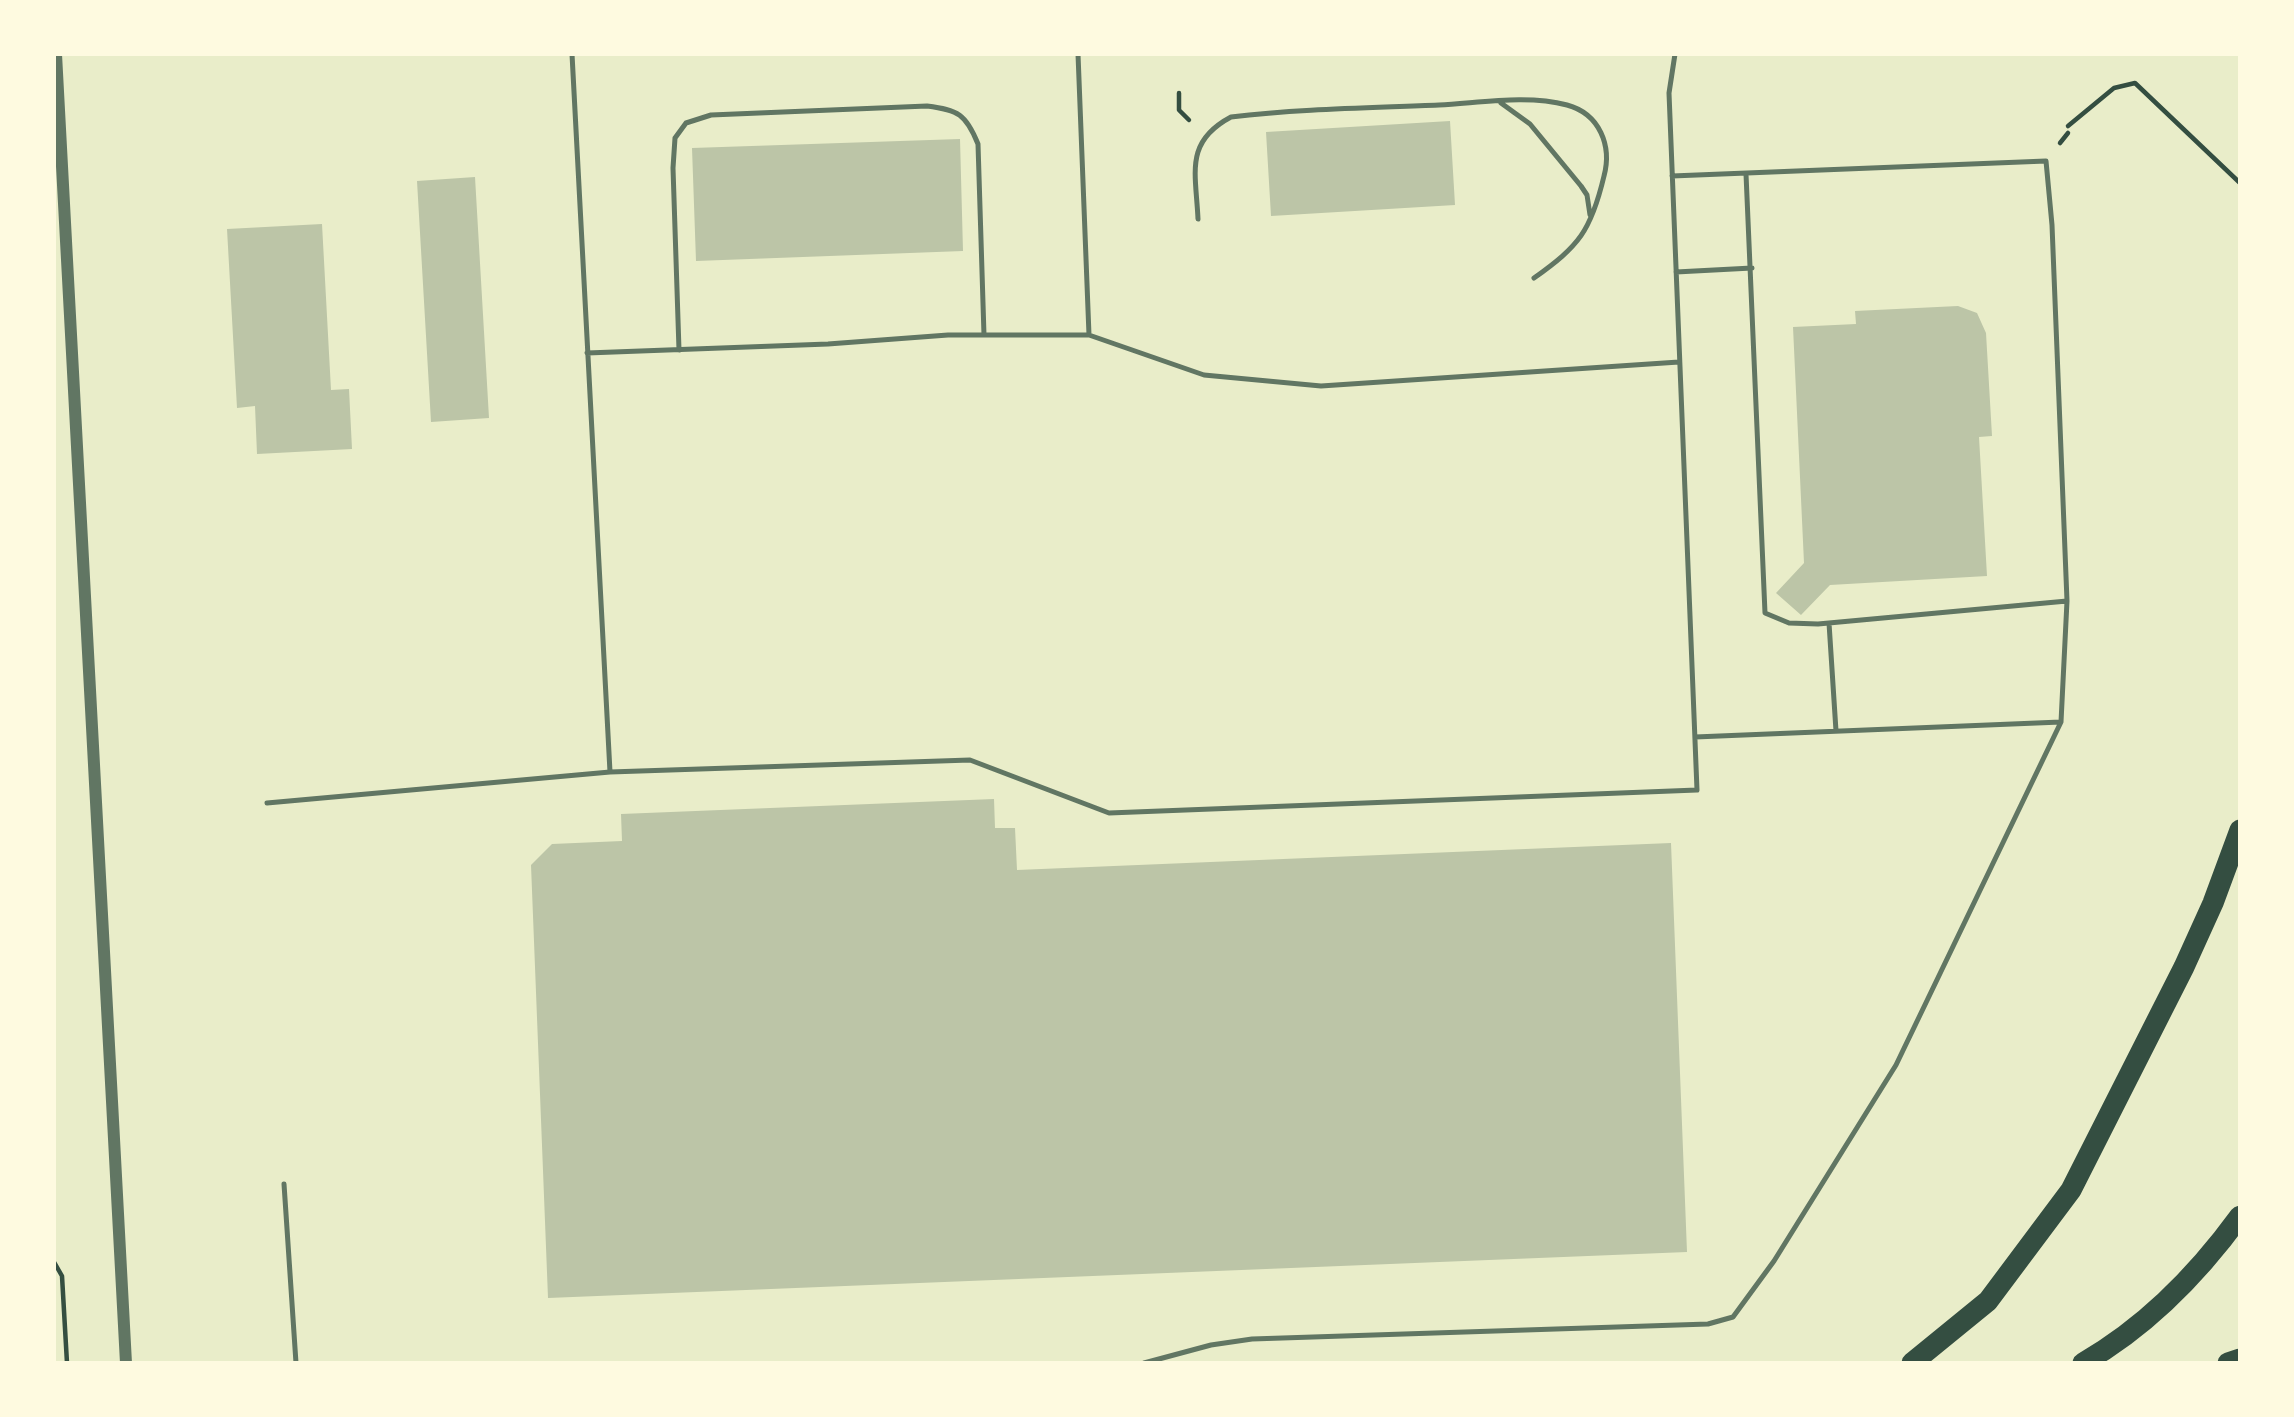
<!DOCTYPE html>
<html>
<head>
<meta charset="utf-8">
<style>
	body { margin:0 }
	#map { position:relative; width:2294px; height:1417px; overflow:hidden; background:#e9edc9; font-family:"Roboto Condensed",sans-serif }
	canvas { display:block }
	.frame { position:absolute; inset:0; border:56px solid #fefae0; pointer-events:none }
</style>
</head>
<body>
<div id="map">
<canvas width="2294" height="1417"></canvas>
<div class="frame"></div>
</div>
<script>
const g = document.querySelector('canvas').getContext('2d');
g.lineJoin = 'round';
function paint(path, color) {
  g.fillStyle = color;
  g.fill(path, 'evenodd');
}
function trace(path, color, width, dash) {
  g.strokeStyle = color;
  g.lineWidth = width;
  g.lineCap = dash ? 'butt' : 'round';
  g.setLineDash(dash || []);
  g.stroke(path);
}
const building = new Path2D(`
	M1450 121 1455 205 1271 216 1266 132Z
	M960 139 963 251 696 261 692 148Z
	M475 177 489 418 431 422 417 181Z
	M322 224 331 390 349 389 352 449 257 454 255 406 237 408 227 229Z
	M1958 306 1977 313 1986 333 1992 436 1979 437 1987 576 1830 585 1801 615 1776 593 1804 563 1793 327 1856 324 1855 311Z
	M994 799 995 828H1015L1017 870 1671 843 1687 1252 548 1298 531 865 552 844 622 841 621 814Z`);
const path = new Path2D(`
	M1179 93V110L1189 120
	M2068 126 2114 88 2135 83 2240 183
	M2060 143 2068 133
	M54 1262 62 1276 67 1363`);
const service = new Path2D(`
	M572 54 610 772
	M1078 54 1089 335
	M1501 103 1530 124 1581 186 1587 195 1590 215
	M1746 174 1765 613 1789 623 1818 624 2067 601
	M1672 176 2046 161 2052 225 2067 601 2061 722
	M1198 219C1196 173 1184 142 1231 117 1299 109 1370 108 1439 105 1479 103 1527 94 1567 105 1600 114 1612 146 1604 176 1591 231 1579 246 1534 278
	M1676 272 1752 268
	M679 350 673 168 675 138 686 123 711 115 927 106C958 110 966 114 978 144L984 335
	M587 353 828 344 948 335H1089L1204 375 1321 386 1679 362
	M1829 623 1836 731
	M267 803 610 772 970 760 1109 813 1697 790 1669 93 1675 54
	M284 1184 296 1363
	M1144 1363 1211 1345 1252 1339 1708 1324 1733 1317 1774 1261 1896 1065 2061 722 1695 737`);
const tertiary = new Path2D(`
	M56 54 126 1363`);
const motorway = new Path2D(`
	M1912 1363 1988 1301 2071 1190 2184 967 2213 903 2240 830
	M2083 1363C2146 1327 2197 1275 2240 1216
	M2228 1363 2240 1359`);
paint(building, '#bcc5a7');
trace(path, '#344e41', 4.5);
trace(service, '#617663', 5);
trace(tertiary, '#617663', 12);
trace(motorway, '#344e41', 21);
</script>
</body>
</html>
